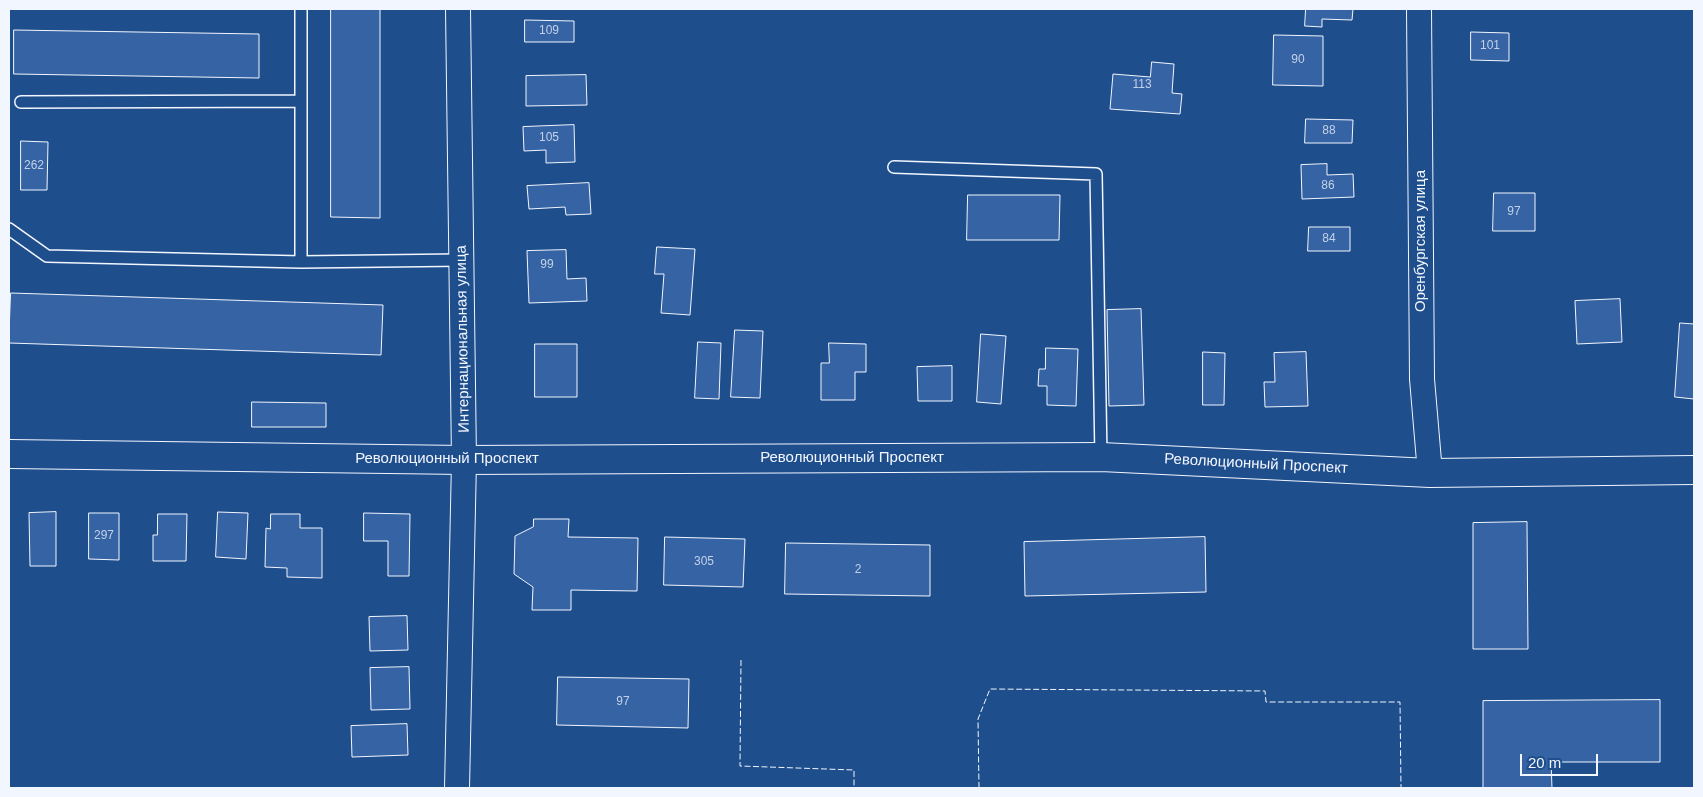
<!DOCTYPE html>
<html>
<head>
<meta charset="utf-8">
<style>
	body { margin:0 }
	#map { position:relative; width:1703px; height:797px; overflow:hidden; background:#1f4e8c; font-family:Helvetica,sans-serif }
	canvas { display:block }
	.frame { position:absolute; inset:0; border:10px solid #f2f6ff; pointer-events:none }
	.scale { position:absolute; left:1520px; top:754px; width:78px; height:22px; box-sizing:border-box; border:2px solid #f2f6ff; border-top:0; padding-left:6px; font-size:15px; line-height:18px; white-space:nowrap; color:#f2f6ff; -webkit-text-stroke:4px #1f4e8c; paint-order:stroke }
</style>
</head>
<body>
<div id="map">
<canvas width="1703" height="797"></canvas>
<div class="frame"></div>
<div class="scale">20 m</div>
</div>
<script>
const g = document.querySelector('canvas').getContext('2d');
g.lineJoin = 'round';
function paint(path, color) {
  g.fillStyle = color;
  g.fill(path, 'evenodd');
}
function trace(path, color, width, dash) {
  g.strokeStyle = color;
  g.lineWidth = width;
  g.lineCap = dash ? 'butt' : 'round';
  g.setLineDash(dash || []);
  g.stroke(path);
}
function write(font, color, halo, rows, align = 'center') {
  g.font = font + ' Helvetica,sans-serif';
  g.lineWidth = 4;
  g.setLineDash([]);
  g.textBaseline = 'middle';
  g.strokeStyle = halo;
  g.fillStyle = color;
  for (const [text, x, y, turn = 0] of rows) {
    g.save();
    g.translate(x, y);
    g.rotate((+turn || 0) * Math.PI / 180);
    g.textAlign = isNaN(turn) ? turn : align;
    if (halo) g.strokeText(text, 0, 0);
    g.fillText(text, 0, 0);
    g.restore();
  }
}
const building = new Path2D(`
	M331 9H380V218L331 217Z
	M1306 9H1353L1352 20 1322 19V27L1305 26Z
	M525 20 574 21V42H525Z
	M14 30 259 34V78L14 74Z
	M1471 32 1509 33V61L1471 60Z
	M1274 35 1323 36V86L1273 85Z
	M1152 62 1174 64 1172 93 1182 94 1180 114 1110 109 1113 74 1150 77Z
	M586 75 587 105 526 106V76Z
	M1306 119 1353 120 1352 143H1305Z
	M574 125 575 162 546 163V150L524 151 523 127Z
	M21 141 48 142 47 190H21Z
	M1327 164V175L1353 174 1354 197 1302 199 1301 165Z
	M589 183 591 214 566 215 565 207 529 209 527 186Z
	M1494 193H1535V231H1493Z
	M968 195H1060L1059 240H967Z
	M1309 227H1350V251H1308Z
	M657 247 695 249 690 315 661 313 664 274H655Z
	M566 250 567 279 586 278 587 301 529 303 527 251Z
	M11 293 383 305 381 355 9 343Z
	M1620 299 1622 342 1577 344 1575 301Z
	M1141 309 1144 405 1109 406 1107 310Z
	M1680 323 1694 324V399L1675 397Z
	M735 330 763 331 760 398 731 397Z
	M981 334 1006 336 1001 404 977 402Z
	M698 342 721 343 719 399 695 398Z
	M829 343 866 344V372H855V400H821V363H829Z
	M535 344H577V397H535Z
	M1046 348 1078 349 1076 406 1047 405V386H1038L1039 369H1045Z
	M1203 352 1225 353 1224 405H1203Z
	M1306 352 1308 406 1265 407 1264 382H1275L1274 353Z
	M952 366V401H918L917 367Z
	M252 402 326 403V427H252Z
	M56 512V566H30L29 513Z
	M218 512 248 513 246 559 216 557Z
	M89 513H119V560L89 559Z
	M364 513 410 514 409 576H388V541H364Z
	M158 514H187L186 561H153V535H157Z
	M271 514H300V528H322V578L287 577V568L265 567 266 528 270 529Z
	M534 519H569L568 537 638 538 637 591 571 590V610H532L533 587 514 574 515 536 533 527Z
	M1527 522 1528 649H1473V523Z
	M665 537 745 539 743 587 664 585Z
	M1205 537 1206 592 1025 596 1024 542Z
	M786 543 930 545V596L785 594Z
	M407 616 408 650 370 651 369 617Z
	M409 667 410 709 371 710 370 668Z
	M558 677 689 679 688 728 557 725Z
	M1660 700V762H1551L1552 788H1483V701Z
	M407 724 408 755 352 757 351 726Z`);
const service = new Path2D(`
	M301 9V262L461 260
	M21 102 301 101
	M894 167 1096 174 1101 457
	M9 229 47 256 301 262`);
const minor = new Path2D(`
	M1419 9 1422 379 1430 473
	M457 788 464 460 458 9`);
const tertiary = new Path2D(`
	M9 454 464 460 1101 457 1430 473 1694 470`);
const fence = new Path2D(`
	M741 660 740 766 854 770V788
	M979 788 978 719 990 689 1265 691 1266 702H1400L1401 788`);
const numberNames = [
	["109",549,31],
	["101",1490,46],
	["90",1298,60],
	["113",1142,85],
	["88",1329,131],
	["105",549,138],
	["262",34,166],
	["86",1328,186],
	["97",1514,212],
	["84",1329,239],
	["99",547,265],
	["297",104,536],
	["305",704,562],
	["2",858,570],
	["97",623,702]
];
const streetNames = [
	["Оренбургская улица",1421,241,-90],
	["Интернациональная улица",463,339,-91],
	["Революционный Проспект",852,458],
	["Революционный Проспект",447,459],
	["Революционный Проспект",1256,464,3]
];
paint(building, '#3563a3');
trace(building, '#f2f6ff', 1);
trace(service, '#f2f6ff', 14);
trace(minor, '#f2f6ff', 26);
trace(tertiary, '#f2f6ff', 30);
trace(service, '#1f4e8c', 11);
trace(minor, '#1f4e8c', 24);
trace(tertiary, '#1f4e8c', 28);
trace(fence, '#f2f6ff', 1, [6, 2.5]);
write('12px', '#c3d1e8', null, numberNames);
write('15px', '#f2f6ff', '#1f4e8c', streetNames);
</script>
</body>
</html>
